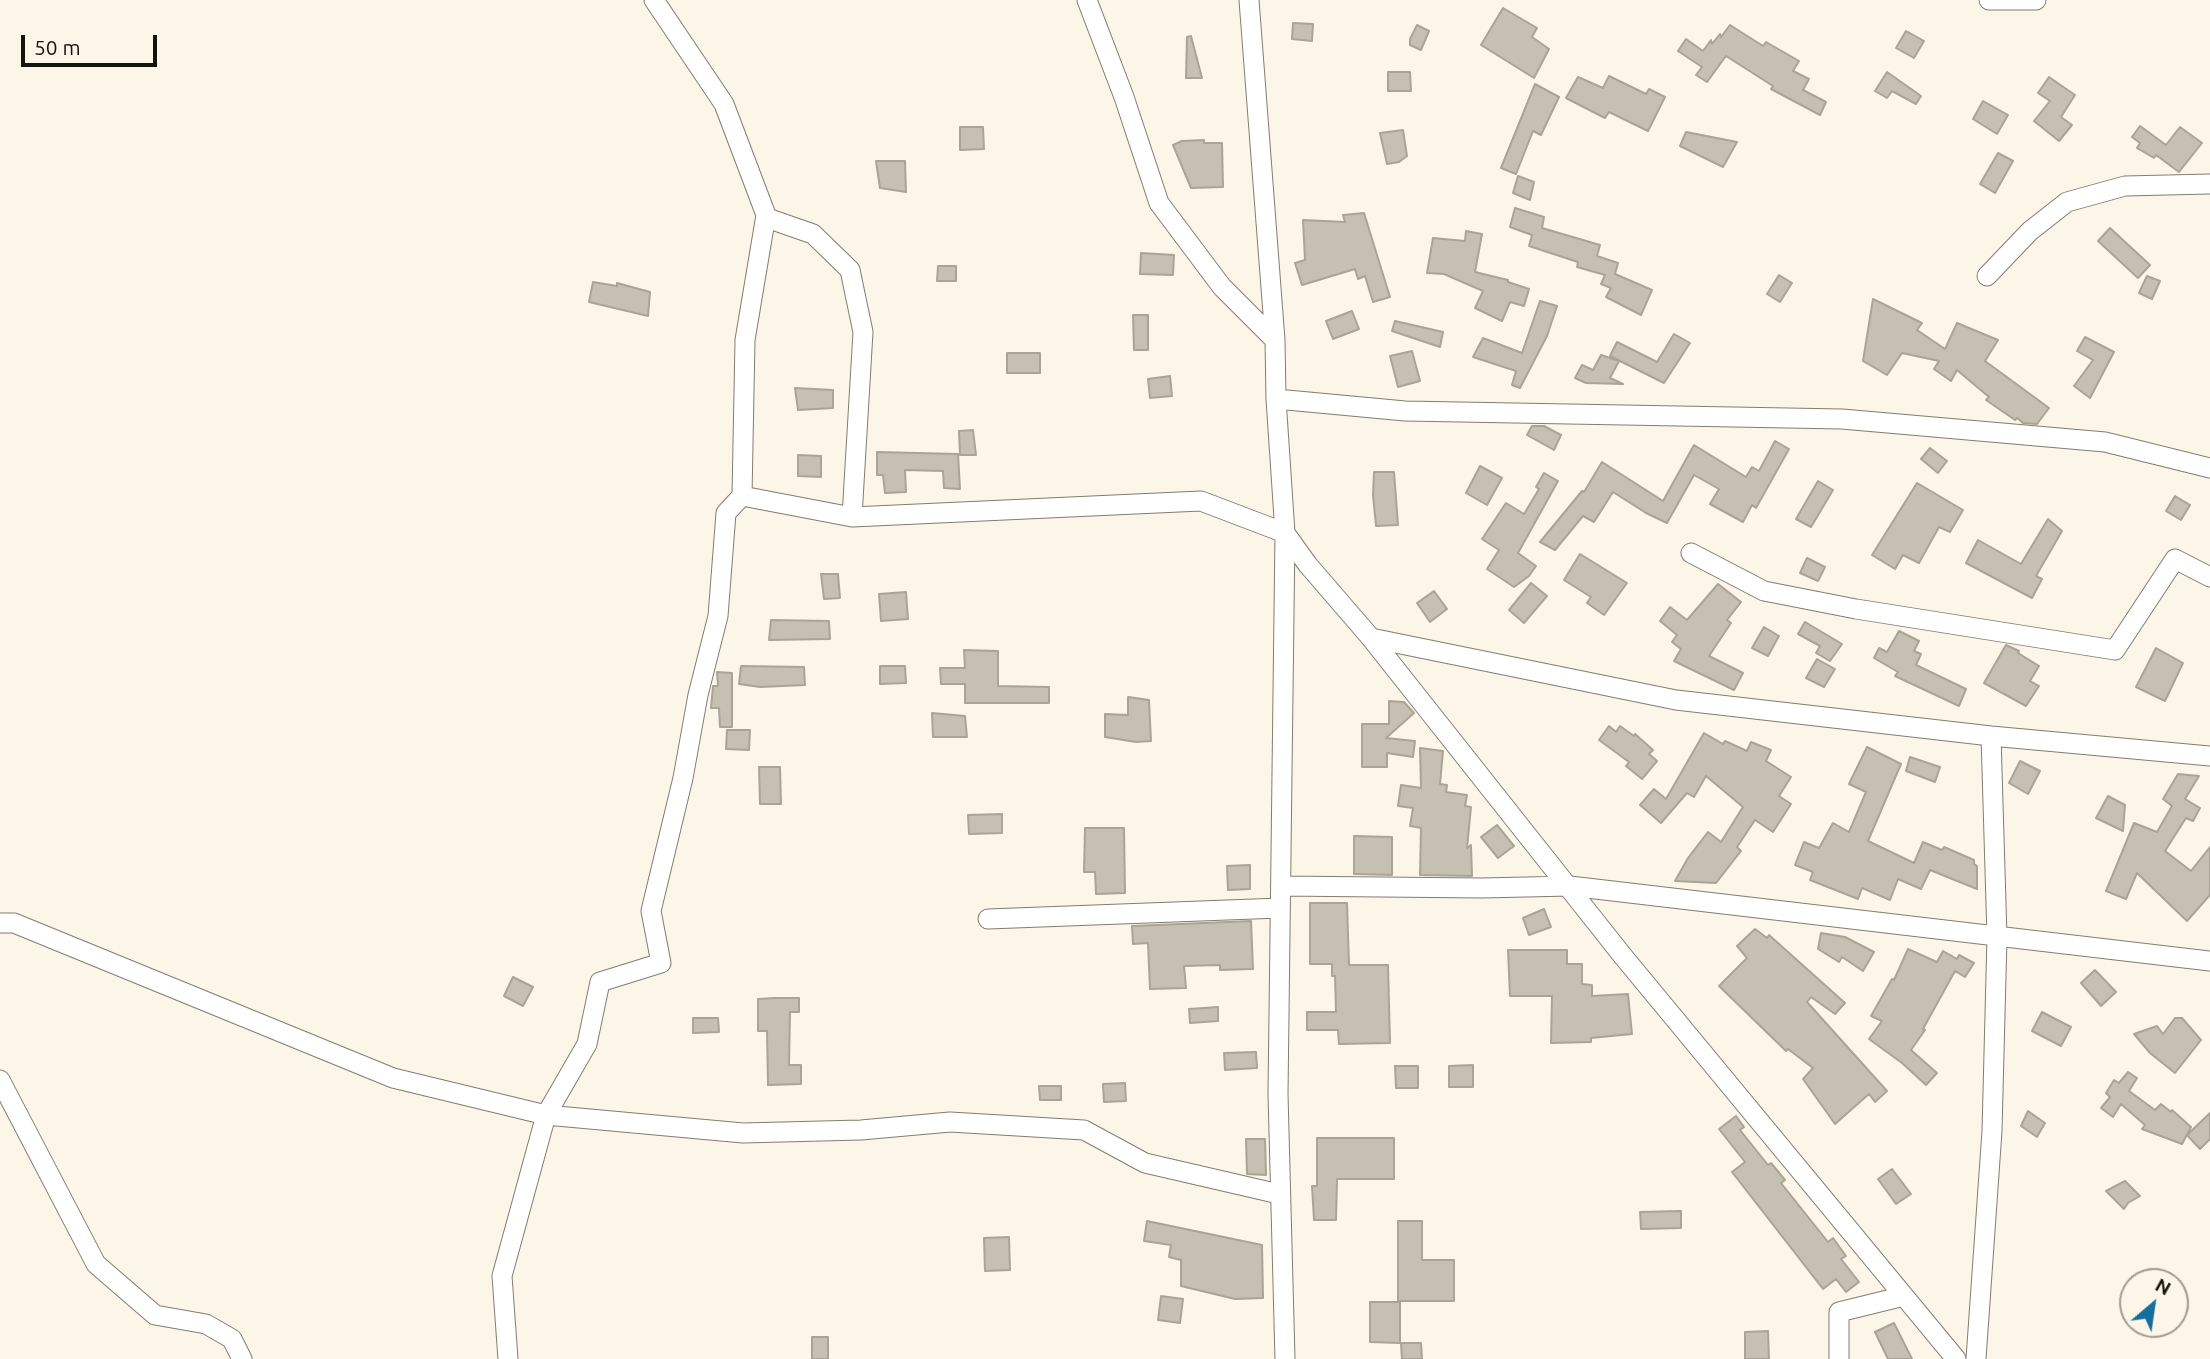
<!DOCTYPE html>
<html>
<head>
<meta charset="utf-8">
<style>
	body { margin:0 }
	#map { position:relative; width:2210px; height:1359px; overflow:hidden; background:#fcf6e8; font-family:Ubuntu,sans-serif }
	canvas { display:block }
	.north { position:absolute; left:2119px; top:1268px; width:70px; height:70px; box-sizing:border-box; background:#fcf6e8; border:2px solid #a09c91; border-radius:50%; rotate:29deg; font-size:19px; font-weight:700; line-height:28px; text-align:center; color:#16140f }
	.north::after { content:''; display:block; margin:auto; width:24px; height:32px; background:#146f9e; clip-path:polygon(50% 0,100% 100%,50% 72%,0 100%) }
	.scale { position:absolute; left:21px; top:35px; width:136px; height:32px; box-sizing:border-box; border:4px solid #16140f; border-top:0; padding-left:9px; font-size:21px; line-height:24px; white-space:nowrap; color:#16140f; -webkit-text-stroke:5px #fcf6e8; paint-order:stroke }
</style>
</head>
<body>
<div id="map">
<canvas width="2210" height="1359"></canvas>
<div class="north">N</div>
<div class="scale">50 m</div>
</div>
<script>
const g = document.querySelector('canvas').getContext('2d');
g.lineJoin = 'round';
function paint(path, color) {
  g.fillStyle = color;
  g.fill(path, 'evenodd');
}
function trace(path, color, width, dash) {
  g.strokeStyle = color;
  g.lineWidth = width;
  g.lineCap = dash ? 'butt' : 'round';
  g.setLineDash(dash || []);
  g.stroke(path);
}
const building = new Path2D(`
	M1503 8 1537 28 1532 37 1549 49 1534 78 1481 45Z
	M1293 23 1313 24 1312 41 1292 39Z
	M1417 25 1429 31 1421 50 1410 45V39Z
	M1730 25 1763 46 1766 42 1799 61 1793 71 1809 79 1803 90 1826 102 1820 115 1771 89 1773 86 1726 56 1707 82 1696 75 1702 67 1678 51 1686 39 1703 51 1711 40 1712 44 1720 34 1721 37Z
	M1906 31 1924 41 1914 58 1896 48Z
	M1191 36 1202 78H1186L1187 37Z
	M1388 72H1410L1411 91H1388Z
	M1887 72 1921 96 1916 104 1892 91 1887 98 1875 91Z
	M1609 76 1646 94 1649 89 1665 97 1648 131 1609 112 1605 118 1566 98 1578 77 1603 88Z
	M2049 77 2075 95 2061 117 2072 125 2059 141 2034 121 2050 101 2038 93Z
	M1535 84 1559 97 1541 135 1533 131 1516 174 1501 168Z
	M1983 101 2008 115 1997 134 1973 119Z
	M2140 126 2166 145 2180 127 2202 143 2179 172 2156 155 2154 158 2137 148 2140 143 2132 137Z
	M960 127H983L984 149 960 150Z
	M1403 130 1407 156 1399 162 1387 164 1380 133Z
	M1686 132 1737 142 1723 167 1680 146Z
	M1204 140V143H1222L1223 187 1191 188 1173 145 1182 141Z
	M1998 153 2013 161 1995 193 1980 184Z
	M876 161H905L906 192 880 188Z
	M1518 176 1534 182 1530 200 1513 193Z
	M1515 208 1544 217 1542 228 1600 245 1597 256 1618 263 1615 274 1652 290 1641 315 1606 297 1611 288 1601 284 1605 275 1577 267 1578 262 1529 246 1532 235 1510 227Z
	M1364 213 1390 297 1373 302 1365 276 1358 279 1355 269 1302 285 1295 263 1305 260 1303 220 1345 222 1343 215Z
	M2110 228 2150 265 2138 278 2098 241Z
	M1466 231 1482 234 1475 272 1508 280V282L1529 289 1524 306 1510 302 1502 321 1475 308 1483 291 1444 274 1427 273 1433 238 1465 241Z
	M1141 253 1174 255 1173 275 1140 274Z
	M938 266H956V281H937Z
	M1779 275 1792 283 1780 302 1767 294Z
	M2147 276 2160 281 2152 299 2139 293Z
	M593 282 617 286V283L650 292 648 316 589 302Z
	M1873 299 1922 323 1917 330 1945 349 1957 323 1998 340 1985 361 2049 408 2037 424 2023 423 2017 418 2015 420 1986 400 1989 397 1957 370 1951 381 1934 369 1939 361 1902 353 1887 375 1863 361Z
	M1540 301 1557 306 1547 336 1520 388 1512 385 1516 371 1473 357 1483 338 1522 353Z
	M1352 311 1359 329 1333 339 1326 321Z
	M1133 315H1148V350H1134Z
	M1395 321 1443 332 1440 347 1392 331Z
	M1674 334 1690 343 1664 383 1610 356 1617 342 1657 362Z
	M2085 337 2114 352 2090 398 2074 386 2093 360 2077 351Z
	M1412 351 1420 381 1398 387 1390 356Z
	M1007 353H1040V373H1007Z
	M1601 355 1619 361 1610 378 1623 384 1586 383 1575 378 1582 365 1593 370Z
	M1170 376 1172 396 1150 398 1148 379Z
	M795 388 833 390V408L798 410Z
	M1532 426H1544L1561 435 1554 450 1527 435Z
	M973 430 976 455H960L959 431Z
	M1775 441 1789 449 1756 508 1752 505 1743 522 1710 504 1719 489 1694 475 1667 523 1646 513 1613 492 1594 522 1583 516 1555 550 1540 542 1582 491 1584 492 1602 462 1663 501 1694 445 1746 477 1752 467 1759 471Z
	M1930 448 1947 461 1938 473 1921 459Z
	M877 452 958 454 960 489 944 488 943 471 905 470 906 492 885 493 883 475H877Z
	M798 455 821 456V477L798 476Z
	M1480 466 1502 478 1487 505 1466 493Z
	M1374 472H1394L1398 525 1376 526 1373 495Z
	M1544 473 1558 481 1518 553 1536 566 1529 576 1514 587 1487 569 1499 550 1482 539 1506 503 1524 514 1539 489 1536 487Z
	M1818 481 1833 490 1811 527 1796 519Z
	M1917 483 1963 510 1950 532 1939 527 1919 563 1903 555 1895 569 1872 555Z
	M2175 496 2190 505 2181 520 2166 511Z
	M2048 519 2062 531 2036 576 2042 579 2032 598 1966 563 1978 540 2021 564Z
	M1580 554 1627 583 1604 615 1587 603 1591 597 1564 580Z
	M1807 558 1825 567 1818 581 1800 573Z
	M821 574H838L840 598 824 599Z
	M1531 583 1547 596 1524 623 1509 610Z
	M1718 584 1741 602 1727 620 1731 623 1709 656 1743 673 1734 690 1674 661 1681 649 1672 642 1677 635 1660 621 1670 607 1687 620Z
	M1434 591 1447 609 1430 622 1417 603Z
	M906 592 908 619 881 621 879 594Z
	M771 620 829 621 830 639 769 640Z
	M1805 622 1842 644 1830 661 1816 653 1820 646 1798 634Z
	M1764 627 1779 636 1768 656 1752 648Z
	M1899 631 1919 641 1914 651 1921 654 1916 665 1966 689 1959 706 1895 676 1898 672 1874 658 1879 648 1887 652Z
	M2006 645 2019 651 2018 653 2039 666 2030 681 2039 686 2026 706 1984 683Z
	M2156 648 2183 663 2165 701 2136 687Z
	M964 650 998 651V686L1049 687V703H965V684H941L940 668H965Z
	M1817 659 1835 669 1824 687 1806 678Z
	M741 666 804 667 805 685 760 687 739 684Z
	M880 666H905L906 683 880 684Z
	M717 672 732 673V727H720L719 708H711L713 686H718Z
	M1128 697 1149 700 1151 741 1136 742 1105 737V714L1128 715Z
	M1389 701 1404 702 1414 713 1386 738 1415 741 1413 757 1387 753V767H1362V724H1389Z
	M932 713 965 716 967 737H933Z
	M1609 726 1616 732 1620 726 1634 736 1635 734 1653 750 1649 754 1657 761 1642 779 1626 766 1629 762 1599 740Z
	M727 730H750L749 750 726 749Z
	M1704 733 1723 744 1725 741 1747 751 1751 742 1771 750 1766 761 1791 777 1779 796 1791 804 1773 832 1755 820 1737 847 1741 851 1716 883 1675 881 1688 858 1708 832 1721 842 1743 807 1706 776 1694 797 1687 793 1661 823 1640 805 1654 789 1666 799Z
	M1867 747 1901 764 1868 841 1914 863 1923 842 1942 850 1944 847 1974 860V864L1977 866V889L1930 870 1921 889 1898 879 1890 900 1862 888 1858 899 1810 880 1813 872 1795 865 1804 842 1819 848 1833 823 1849 832 1866 792 1849 784Z
	M1420 748 1443 751 1440 784 1447 785 1446 792 1467 795 1465 806 1471 807 1467 848 1471 845 1472 876 1420 875 1421 828 1410 826 1413 808 1398 806 1401 785 1421 788Z
	M1910 757 1940 767 1935 782 1906 771Z
	M2020 761 2040 771 2028 794 2009 783Z
	M759 767H780L781 804H760Z
	M2178 774 2199 776 2185 799 2200 808 2193 821 2186 818 2165 851 2191 871 2210 847V895L2187 921 2137 873 2126 899 2106 891 2134 823 2157 832 2172 806 2163 799Z
	M2108 796 2125 805 2123 831 2096 818Z
	M1002 814V833L969 834 968 815Z
	M1497 825 1514 846 1498 858 1481 837Z
	M1085 828H1124L1125 893 1096 894 1095 872H1084Z
	M1354 836 1392 837V875L1354 874Z
	M1250 865V889L1228 890 1227 866Z
	M1310 903H1347L1349 965H1388L1390 1043 1339 1044 1338 1030H1307V1012H1336L1335 976H1332V964H1310Z
	M1544 909 1551 927 1529 935 1523 918Z
	M1251 921 1253 969 1220 970V965L1184 966 1186 988 1150 989 1148 943 1133 944 1132 926Z
	M1755 929 1767 938 1769 935 1845 1003 1835 1014 1811 997 1807 1002 1887 1091 1875 1102 1869 1094 1835 1124 1803 1079 1813 1068 1788 1049 1786 1051 1719 986 1747 958 1737 946Z
	M1821 933 1845 937 1874 952 1863 971 1842 957 1839 962 1818 949Z
	M1908 949 1937 962 1943 951 1957 959 1959 955 1974 963 1965 977 1955 971 1923 1029 1925 1030 1911 1050 1937 1073 1926 1085 1902 1063 1869 1039 1882 1021 1871 1016 1892 979 1894 980Z
	M1508 950H1567V964H1582V984L1592 985V996L1628 994 1632 1034 1591 1038V1042L1551 1043 1552 996H1510Z
	M2095 970 2116 992 2101 1006 2081 983Z
	M513 977 533 987 523 1006 504 996Z
	M775 998H799V1012H790L789 1065H801V1084L768 1085 767 1031H758V999Z
	M1218 1007V1021L1190 1023 1189 1009Z
	M2042 1012 2071 1027 2061 1046 2032 1031Z
	M693 1018H718L719 1032 693 1033Z
	M2175 1018H2182L2201 1040 2175 1073 2150 1053 2134 1034 2157 1026 2163 1034Z
	M1256 1052 1257 1068 1225 1070 1224 1053Z
	M1473 1065V1087H1449V1066Z
	M1395 1066H1418V1088H1396Z
	M2128 1072 2137 1078 2129 1091 2155 1110 2161 1104 2171 1112 2172 1110 2191 1127 2182 1144 2142 1129 2145 1125 2121 1104 2113 1117 2101 1108 2110 1097 2106 1093 2114 1080 2119 1083Z
	M1125 1083 1126 1101 1104 1102 1103 1084Z
	M1039 1086H1061V1100H1040Z
	M2028 1111 2045 1123 2037 1137 2021 1126Z
	M2210 1113V1139L2200 1149 2187 1135Z
	M1736 1116 1744 1127 1740 1130 1768 1165 1771 1163 1785 1180 1781 1183 1828 1242 1833 1238 1846 1256 1841 1259 1859 1282 1846 1292 1836 1279 1823 1289 1732 1172 1745 1162 1719 1129Z
	M1317 1138H1394V1179H1337L1336 1220H1314L1312 1186H1317Z
	M1246 1139H1265L1266 1175 1247 1174Z
	M1892 1169 1911 1194 1896 1204 1878 1179Z
	M2125 1181 2140 1196 2128 1203 2124 1209 2106 1191Z
	M1681 1211V1228L1641 1229 1640 1212Z
	M1147 1221 1262 1245 1263 1298 1235 1299 1181 1286V1260L1169 1257 1171 1245 1144 1241Z
	M1398 1221H1422V1260H1454V1301H1398Z
	M1009 1237 1010 1270 985 1271 984 1238Z
	M1161 1296 1183 1299 1180 1323 1158 1320Z
	M1370 1302H1400V1343L1370 1342Z
	M1894 1323 1912 1359H1888L1875 1332Z
	M1768 1331 1769 1359H1745V1332Z
	M812 1337H828V1359H812Z
	M1401 1343H1421L1422 1359H1402Z`);
const minor = new Path2D(`
	M654 0 724 104 766 215 745 340 742 496 852 517 1201 501 1285 533 1278 1094 1285 1359
	M1087 0 1124 97 1159 203 1222 287 1275 340
	M1249 0 1275 340 1276 399 1285 533 1308 565 1371 638 1622 955 1956 1359
	M1989 0H2036
	M767 218 813 234 850 270 863 332 852 517
	M1987 276 2030 231 2067 202 2125 186 2210 184
	M1276 399 1405 411 1842 419 2105 442 2210 468
	M1691 553 1764 591 1856 609 2115 650 2175 559 2210 577
	M1371 638 1676 700 1991 736 2210 756
	M1281 886 1482 888 1570 886 2210 961
	M988 919 1280 908
	M0 923H14L393 1078 546 1115 743 1133 861 1130 950 1122 1084 1130 1145 1163 1279 1194
	M0 1080 96 1264 155 1315 206 1324 232 1339 242 1359
	M508 1359 502 1276 546 1115 587 1044 600 982 661 963 651 911 683 778 698 695 718 616 726 513 742 496
	M1839 1359V1312L1904 1296
	M1976 1359 1992 1131 1997 937 1991 736`);
paint(building, '#c5c0b2');
trace(building, '#aaa497', 2);
trace(minor, '#827d70', 21);
trace(minor, '#fff', 19);
</script>
</body>
</html>
